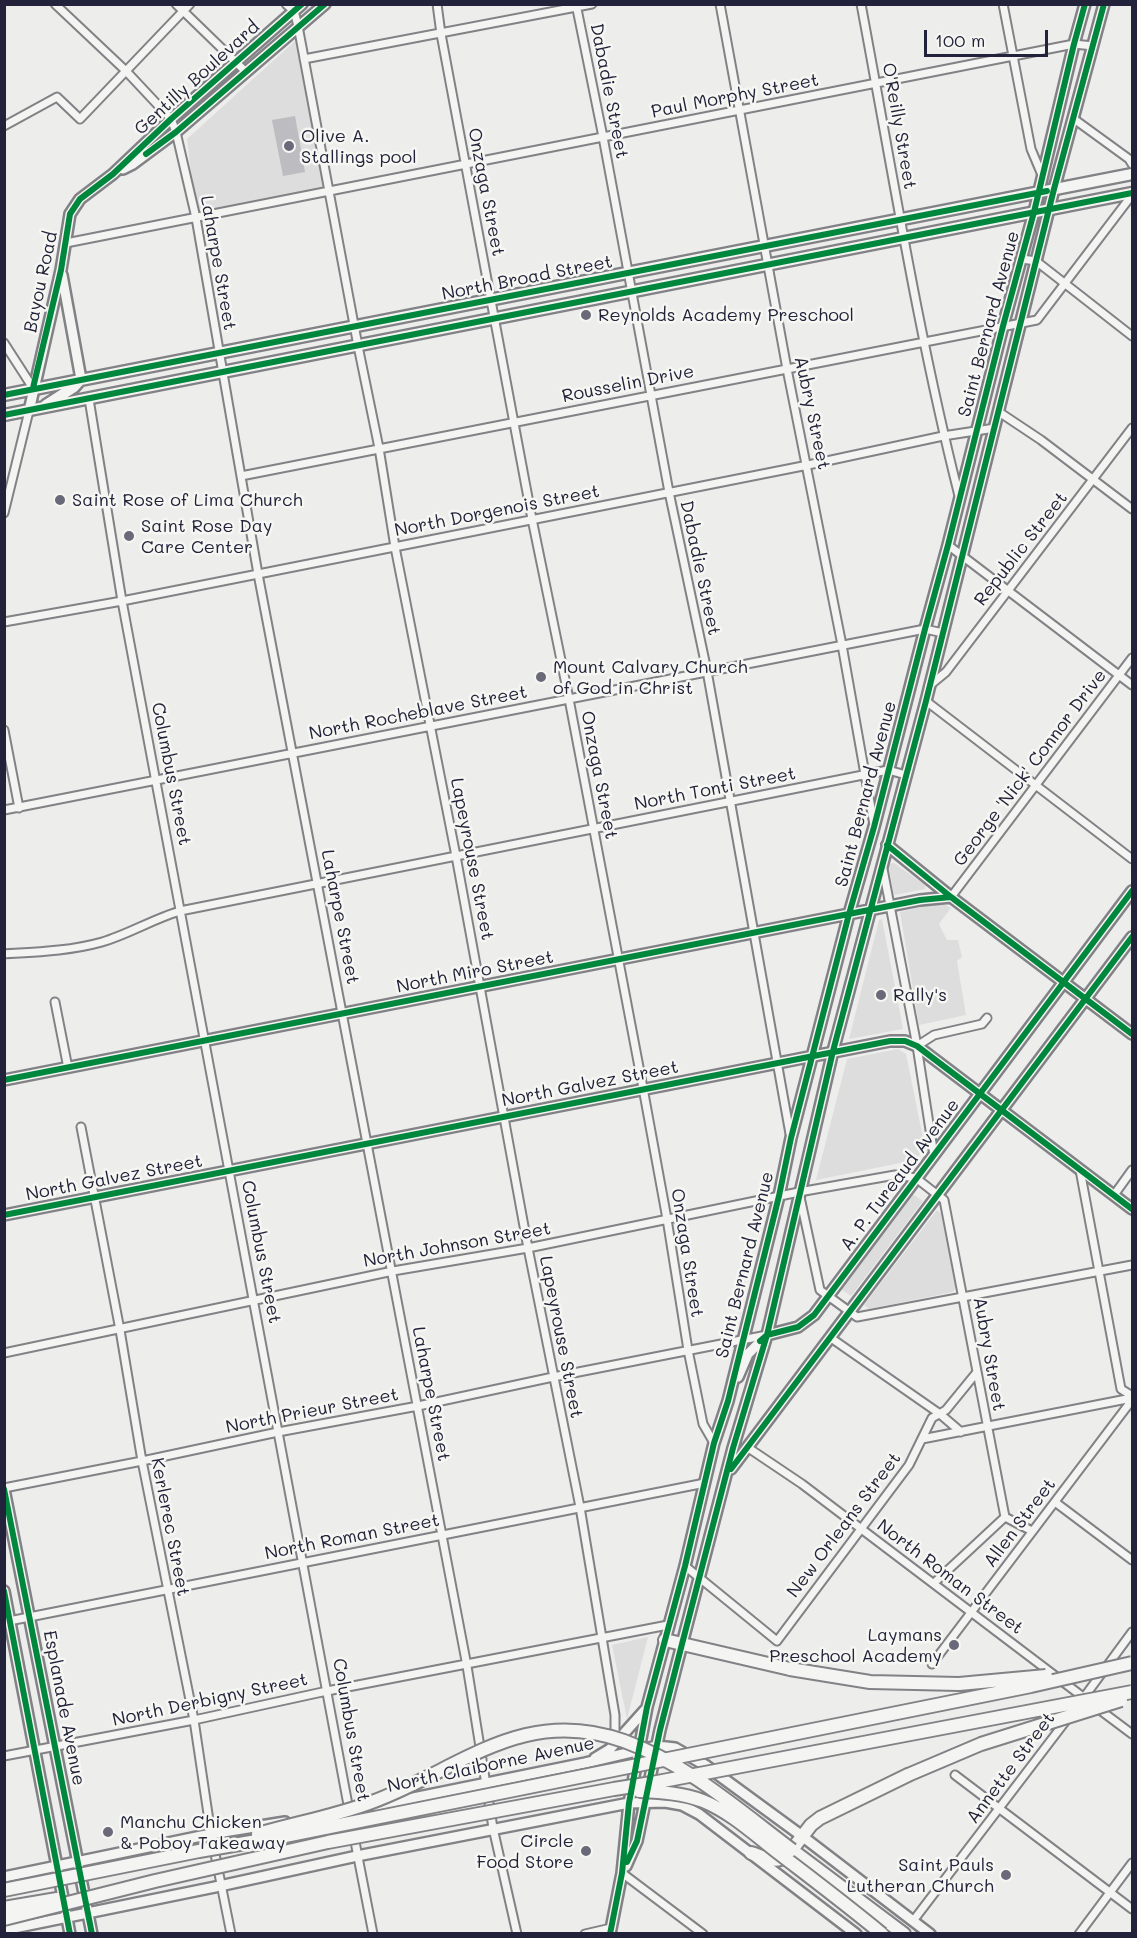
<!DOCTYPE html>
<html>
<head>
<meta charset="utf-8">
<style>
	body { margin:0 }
	#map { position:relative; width:1137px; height:1938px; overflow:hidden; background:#ededec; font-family:Mali,sans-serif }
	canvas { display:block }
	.frame { position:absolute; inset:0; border:6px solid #22223b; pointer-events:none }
	.scale { position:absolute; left:924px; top:30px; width:124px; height:27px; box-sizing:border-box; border:3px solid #22223b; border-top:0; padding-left:8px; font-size:18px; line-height:21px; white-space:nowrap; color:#22223b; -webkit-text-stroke:4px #f6f6f2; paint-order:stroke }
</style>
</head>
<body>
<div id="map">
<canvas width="1137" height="1938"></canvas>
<div class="frame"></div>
<div class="scale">100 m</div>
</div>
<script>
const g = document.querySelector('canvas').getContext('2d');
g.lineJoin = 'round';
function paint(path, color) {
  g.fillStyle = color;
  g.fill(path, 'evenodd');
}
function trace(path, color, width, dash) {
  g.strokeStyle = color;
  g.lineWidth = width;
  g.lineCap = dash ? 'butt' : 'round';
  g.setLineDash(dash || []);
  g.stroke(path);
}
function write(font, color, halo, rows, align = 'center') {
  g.font = font + ' Mali,sans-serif';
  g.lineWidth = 5;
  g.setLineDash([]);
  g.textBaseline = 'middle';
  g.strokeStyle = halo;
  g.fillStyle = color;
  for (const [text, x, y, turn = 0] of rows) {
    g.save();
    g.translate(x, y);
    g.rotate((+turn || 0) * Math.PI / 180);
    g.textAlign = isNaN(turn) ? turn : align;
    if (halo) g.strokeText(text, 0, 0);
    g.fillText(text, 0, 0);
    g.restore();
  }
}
const built = new Path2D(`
	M295 41 304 59 330 190 196 218 187 139Z
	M894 863 925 885V889L894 895 888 864Z
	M937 903H942L951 908 939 924 947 940H958L962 957 957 961 966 1015 919 1025 900 912Z
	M882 919 903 1029 849 1039 879 920Z
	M898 1049 906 1054 925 1148 915 1160 816 1180 847 1059Z
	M911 1193 923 1201 851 1296 839 1288Z
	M937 1210 941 1214 956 1288 953 1292 869 1309 864 1305Z
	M648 1637 627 1719 612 1645Z`);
const water = new Path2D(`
	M295 116 305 172 283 176 272 120Z`);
const street = new Path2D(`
	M55 4 126 71 171 119 176 132 196 218 258 574 467 1666 493 1828 517 1934
	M176 4 246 72
	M286 4 294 11 298 26 358 346 379 448 395 547 456 856 528 1248 580 1507 615 1715V1734L613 1741
	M437 4 441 34 532 519 569 699 643 1088 667 1219 688 1350 703 1424 714 1443
	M576 4 603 137 669 492 707 671 790 1134
	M720 4 787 369 842 645 874 825
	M861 4C892 169 918 334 959 496
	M1003 4 1031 149 1042 175
	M304 59 592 4
	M1074 119 1129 159 1132 164
	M4 126 57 97 80 119 190 4
	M66 243 1074 44 1093 46
	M1022 259 1036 261 1132 336
	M4 343 33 388
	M89 399 122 601 349 1810
	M999 412 1041 440 1132 509
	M241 476 1037 320 1132 195
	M4 513 29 411
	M948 545 1132 685
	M4 622 122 601 808 465 943 436 995 428
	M929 686 946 672 1132 428
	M926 701 1132 859
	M4 730 19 808
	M4 810 925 629 943 633
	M883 869 917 1046 934 1156
	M951 897 1132 658
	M4 954C37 952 70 951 102 942 129 934 153 919 180 911L888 770 906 775
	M55 1002 68 1068
	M917 1046 934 1035 982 1024 987 1018
	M81 1127 120 1330 142 1461 194 1720 211 1834 231 1934
	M1080 1170 1121 1389 1132 1396
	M1114 1195 1132 1170
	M800 1197 820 1290 857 1317 1132 1265
	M831 1338 940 1414 961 1432
	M4 1353 393 1271 528 1248 799 1192 895 1175 916 1178 944 1200 1005 1517 1032 1531
	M922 1439 1132 1398
	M747 1447 802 1484 1087 1700
	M4 1488 142 1461 278 1432 418 1406 553 1377 767 1335
	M1055 1502 1132 1560
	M685 1566 777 1641 909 1465 932 1418 946 1410 977 1372
	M934 1583 1005 1517
	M4 1622 705 1483
	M932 1664 1132 1400
	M1082 1700 1132 1632
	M1096 1707 1132 1734
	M4 1756 194 1720 327 1691 668 1625
	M955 1775 1132 1909
	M351 1821 373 1934
	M622 1873 703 1934
	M913 1921 1068 1718
	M585 1934 611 1928
	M1079 1934 1132 1863`);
const secondary = new Path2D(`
	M123 169 133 164 176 132 325 4
	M62 275 81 379
	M29 411 61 270 70 214 80 199 113 174 171 119 302 4
	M887 845 951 897
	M4 1080 920 900 951 897 1132 1034
	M4 1215 890 1041H905L917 1046 1132 1209
	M738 1377 748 1354 767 1335 798 1327 814 1315 1132 891
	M731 1469 1132 937
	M4 1489 92 1934
	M4 1591 70 1934
	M595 1758 610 1749 645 1710
	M369 1807 585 1763 657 1746 675 1748 705 1765 802 1836 930 1934
	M626 1866 637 1841 660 1730 682 1644 733 1448 767 1335 833 1051 926 701 1054 189 1104 4
	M4 1877 211 1834 285 1822
	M4 1930 215 1887 357 1856 629 1803 665 1802 682 1805 699 1814 856 1934
	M610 1934 622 1873 629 1803 647 1707 685 1566 714 1443 728 1401 779 1196 791 1138 849 914 874 827 925 629 948 545 1003 326 1034 212 1074 44 1085 4`);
const primary = new Path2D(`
	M4 395 1132 174
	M46 405 74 387 81 379
	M4 415 1132 193`);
const highway = new Path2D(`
	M665 1640 790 1669
	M792 1850 904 1934
	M751 1853C764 1857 775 1864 787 1856L811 1825 820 1818 908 1775`);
const highwayBridge = new Path2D(`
	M790 1669 870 1682 959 1684 1046 1676
	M908 1775 981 1744 1121 1700
	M639 1791C660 1792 683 1793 703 1801 730 1812 753 1833 776 1851 811 1878 847 1905 882 1934
	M258 1834C296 1823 335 1816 372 1802 461 1769 522 1705 624 1741 687 1764 739 1810 792 1850
	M4 1890 199 1851 280 1837 1031 1686 1132 1663
	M4 1908 57 1899
	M4 1919 155 1881 328 1842 614 1789 652 1783 1132 1692`);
const cycleway = new Path2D(`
	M146 154 176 132 325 4
	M33 388 61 270 70 214 80 199 113 174 171 119 302 4
	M4 395 1047 191
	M4 415 1132 193
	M887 845 951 897
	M4 1080 920 900 951 897 1132 1034
	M4 1215 890 1041H905L917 1046 1132 1209
	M760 1341 767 1335 798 1327 814 1315 1132 891
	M731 1469 1132 937
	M4 1489 92 1934
	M4 1591 70 1934
	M627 1862 637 1841 660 1730 682 1644 733 1448 767 1335 833 1051 926 701 1054 189 1104 4
	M610 1934 622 1873 629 1803 647 1707 685 1566 714 1443 728 1401 779 1196 791 1138 849 914 874 827 925 629 948 545 1003 326 1034 212 1074 44 1085 4`);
const markers = [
	[289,146,6,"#696979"],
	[586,315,6,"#696979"],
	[60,500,6,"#696979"],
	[129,536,6,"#696979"],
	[541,677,6,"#696979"],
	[881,995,6,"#696979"],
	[954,1645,6,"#696979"],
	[108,1832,6,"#696979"],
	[586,1851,6,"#696979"],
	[1006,1875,6,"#696979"]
];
const streetNames = [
	["Gentilly Boulevard",197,78,-42],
	["Dabadie Street",609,91,79],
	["Paul Morphy Street",735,96,-11],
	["O'Reilly Street",899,126,80],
	["Onzaga Street",486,192,79],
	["Laharpe Street",218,263,80],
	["North Broad Street",527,278,-11],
	["Bayou Road",41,282,-78],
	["Saint Bernard Avenue",989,324,-75],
	["Rousselin Drive",628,384,-11],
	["Aubry Street",812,413,78],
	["North Dorgenois Street",497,511,-11],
	["Republic Street",1021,549,-52],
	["Dabadie Street",700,568,78],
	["North Rocheblave Street",418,713,-11],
	["George 'Nick' Connor Drive",1030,768,-53],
	["Columbus Street",171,774,79],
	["Onzaga Street",599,775,79],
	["North Tonti Street",715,789,-11],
	["Saint Bernard Avenue",866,794,-75],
	["Lapeyrouse Street",472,859,79],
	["Laharpe Street",340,917,79],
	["North Miro Street",475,972,-11],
	["North Galvez Street",590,1084,-11],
	["A. P. Tureaud Avenue",900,1175,-53],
	["North Galvez Street",114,1178,-11],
	["North Johnson Street",457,1245,-10],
	["Columbus Street",261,1252,79],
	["Onzaga Street",687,1253,81],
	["Saint Bernard Avenue",745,1265,-76],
	["Lapeyrouse Street",561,1337,79],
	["Aubry Street",989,1354,80],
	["Laharpe Street",431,1394,79],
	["North Prieur Street",312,1411,-11],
	["Allen Street",1020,1523,-53],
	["New Orleans Street",844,1525,-53],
	["Kerlerec Street",170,1527,79],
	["North Roman Street",352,1537,-11],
	["North Roman Street",950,1577,37],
	["North Derbigny Street",210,1700,-12],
	["Esplanade Avenue",64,1708,79],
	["Columbus Street",351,1730,80],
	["North Claiborne Avenue",491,1765,-12],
	["Annette Street",1011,1768,-53]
];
const poiNames = [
	["Olive A.",301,136],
	["Stallings pool",301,157],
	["Reynolds Academy Preschool",598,315],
	["Saint Rose of Lima Church",72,500],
	["Saint Rose Day",141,526],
	["Care Center",141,547],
	["Mount Calvary Church",553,667],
	["of God in Christ",553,688],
	["Rally's",893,995],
	["Laymans",942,1635,"right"],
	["Preschool Academy",942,1656,"right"],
	["Manchu Chicken",120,1822],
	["& Poboy Takeaway",120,1843],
	["Circle",574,1841,"right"],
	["Food Store",574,1862,"right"],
	["Saint Pauls",994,1865,"right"],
	["Lutheran Church",994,1886,"right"]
];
paint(built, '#ddd');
paint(water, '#bcbcc1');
trace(street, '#828286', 11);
trace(secondary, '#828286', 14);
trace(primary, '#828286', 15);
trace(highway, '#828286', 16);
trace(street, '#f4f4f2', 7);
trace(secondary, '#f4f4f2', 9);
trace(primary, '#f4f4f2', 10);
trace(highway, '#f4f4f2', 12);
trace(highwayBridge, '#828286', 16, []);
trace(highwayBridge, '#f4f4f2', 12);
trace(cycleway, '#00873e', 6);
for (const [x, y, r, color] of markers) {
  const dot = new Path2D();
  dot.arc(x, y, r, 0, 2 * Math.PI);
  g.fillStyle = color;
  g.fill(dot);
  trace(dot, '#f6f6f2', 2);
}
write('18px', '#22223b', '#f6f6f2', streetNames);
write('18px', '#22223b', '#f6f6f2', poiNames, 'left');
</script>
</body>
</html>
